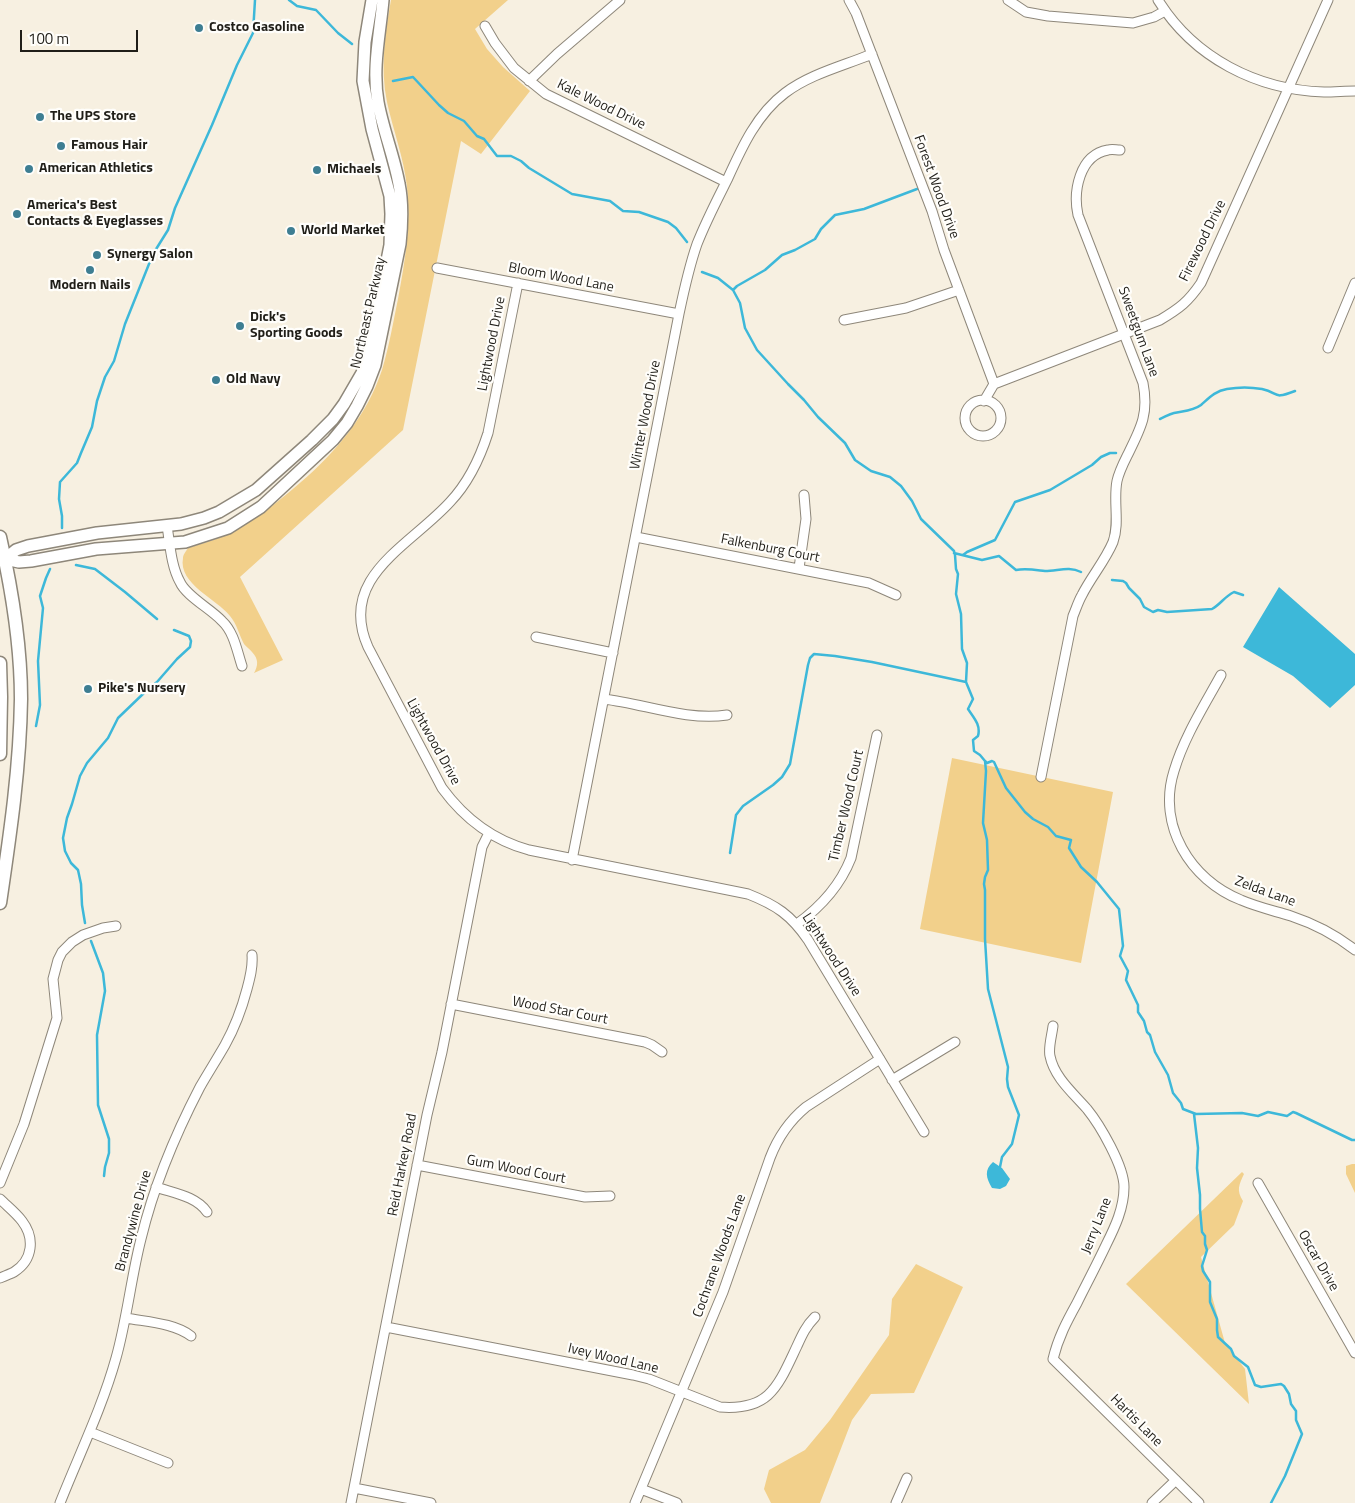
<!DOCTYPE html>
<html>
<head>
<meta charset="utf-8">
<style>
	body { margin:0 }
	#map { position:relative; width:1355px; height:1503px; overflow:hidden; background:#f7f0e1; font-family:"Titillium Web",sans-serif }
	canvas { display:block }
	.scale { position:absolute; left:20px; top:30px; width:118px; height:22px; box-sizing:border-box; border:2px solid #201e18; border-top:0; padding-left:6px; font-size:15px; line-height:18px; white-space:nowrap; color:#201e18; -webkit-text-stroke:4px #fffefb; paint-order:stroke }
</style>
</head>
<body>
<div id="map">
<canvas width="1355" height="1503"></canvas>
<div class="scale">100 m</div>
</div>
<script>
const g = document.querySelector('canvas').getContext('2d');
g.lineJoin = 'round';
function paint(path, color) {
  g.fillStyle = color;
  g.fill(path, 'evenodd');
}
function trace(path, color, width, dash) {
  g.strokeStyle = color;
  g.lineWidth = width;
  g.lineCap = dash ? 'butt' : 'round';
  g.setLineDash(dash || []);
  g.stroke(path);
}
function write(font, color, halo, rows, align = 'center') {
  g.font = font + ' "Titillium Web",sans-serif';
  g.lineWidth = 4.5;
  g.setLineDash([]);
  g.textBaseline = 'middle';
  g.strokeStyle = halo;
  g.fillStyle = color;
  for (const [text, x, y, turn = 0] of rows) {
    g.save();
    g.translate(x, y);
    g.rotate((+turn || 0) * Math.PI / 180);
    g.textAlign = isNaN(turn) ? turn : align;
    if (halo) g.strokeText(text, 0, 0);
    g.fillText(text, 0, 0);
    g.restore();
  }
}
const green = new Path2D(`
	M391 0H508L475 29 487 49 503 67 530 91 481 154 461 141 403 430 240 577 283 660 254 673C258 666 259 659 252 652 250 649 246 647 244 644 239 635 237 624 230 616 217 599 178 584 183 558 183 555 186 551 188 548 199 544 212 541 224 536 253 522 277 503 301 482 337 451 367 415 382 370 389 347 393 323 398 299 405 262 411 225 407 187 404 158 393 130 387 102 380 68 385 33 391 0Z
	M952 758 1113 792 1081 963 920 929Z
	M1352 1164H1355V1193L1346 1174V1166Z
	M1242 1172 1244 1174C1239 1185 1236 1190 1243 1201L1234 1225 1201 1257 1225 1343 1245 1369 1249 1404 1126 1284Z
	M916 1264 963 1287 914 1393 871 1394 852 1420 820 1503H771L764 1489 769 1470 805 1450 830 1420 889 1335 892 1299Z`);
const water = new Path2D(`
	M1279 587 1355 654V685L1330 708 1293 676 1243 647Z
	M993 1162 1002 1168 1010 1179 1006 1186 1000 1189 992 1188C986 1178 984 1170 993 1162Z`);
const stream = new Path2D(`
	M289 0 297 6 316 10 338 33 352 44
	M393 81 413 77 439 105 448 113 464 121 477 136 484 139 497 156H511L521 161 529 168 572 194 610 201 623 211 639 212 668 222 676 228 687 242
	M702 272 718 278 733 290 740 303 745 328 757 350 788 384 804 400 818 417 845 443 855 460 871 471 890 477 901 486 912 501 921 519 954 551 955 555 956 569 958 574 956 594 961 614 962 649 967 663 966 682 973 699 968 709C974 718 981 725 978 736L973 740 974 751 980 755 985 761 986 771 983 823 987 840 988 870 985 877 984 884 985 890V939L988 989 1008 1067 1007 1079 1008 1087 1019 1115 1012 1144 1002 1157 1000 1167
	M733 290 737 286 765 270 782 255 795 250 815 239 821 229 835 215 864 209 917 189
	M1160 419C1165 417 1169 414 1174 413 1183 411 1193 411 1201 405 1209 398 1215 391 1227 389 1238 387 1251 387 1262 389 1280 393 1272 400 1295 391
	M62 528V516L59 499 60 482 77 463 81 453 92 427 97 401 105 377 114 361 125 324 153 254 168 230 175 208 212 125 237 65 253 33 255 0
	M954 553 982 560 999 556 1016 570C1026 568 1036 570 1045 571 1058 571 1069 566 1081 572
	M963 555 967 552 995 540 1015 502 1050 490 1092 465 1101 457 1110 453H1116
	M76 565 95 569 125 592 157 619
	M1112 580 1123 581 1126 583 1129 588 1140 599 1144 607 1153 612 1158 610 1167 612 1212 609C1221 604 1224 597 1234 592L1243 595
	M36 726 40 705 38 661 43 608 40 596 46 578 50 569
	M985 761 987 763 992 761 994 762 1006 788 1025 812 1033 819 1048 827 1056 836 1071 840 1069 848 1081 867 1097 882 1119 909 1123 946 1120 956 1128 971 1126 980 1138 1005V1012L1144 1021 1147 1032 1150 1035 1155 1052 1168 1075 1173 1093 1181 1103 1183 1109 1196 1114 1242 1113 1258 1116 1268 1112 1287 1116 1293 1112 1296 1113 1352 1140H1355
	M730 853 736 815 743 806 773 785 782 777 790 764 808 665 810 658 814 654 835 656 872 662 966 682
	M85 923 82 905 81 884 78 870 71 863 65 851 63 838 67 818 72 804 80 776 87 763 108 738 118 718 144 693 157 682 177 659 190 647 191 641 189 636 174 630
	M91 941 103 973 105 991 97 1035 98 1105 109 1139V1153L105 1167 104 1176
	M1194 1114 1198 1148 1197 1168 1200 1195V1209L1202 1232 1205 1236V1244L1207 1250 1202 1266 1203 1271 1210 1282V1302L1217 1319V1330L1218 1337 1231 1349 1234 1356 1248 1367 1255 1385 1261 1387 1281 1384 1284 1386 1289 1394 1291 1404 1296 1411V1420L1302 1434 1285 1476 1271 1503`);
const street = new Path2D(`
	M849 0 856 13 932 211 944 250 994 384
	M1008 0 1026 12 1048 16 1133 23 1154 17 1165 11
	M1158 0C1194 58 1257 90 1324 92 1335 92 1345 91 1355 91
	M485 26 495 43 514 68 546 94 726 182
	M529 81 557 54 620 0
	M437 268 679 314
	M518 283 488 433C480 458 469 482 450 502 410 546 337 577 368 647L442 788C464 818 492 840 529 850L748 894C776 905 791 915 808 940L924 1132
	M844 320 906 308 959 290
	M1328 348 1355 283
	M994 384 1160 320C1180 308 1188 302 1201 283L1328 0
	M965 418a18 18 0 1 1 36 0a18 18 0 1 1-36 0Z
	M984 401 994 384
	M167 526C170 544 171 566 180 582 186 596 211 609 222 621 234 632 237 651 242 666
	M636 537 869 583 896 595
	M799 568 806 519 804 495
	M536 637 613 653
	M1221 675C1204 706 1184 737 1174 771 1157 825 1190 880 1241 900 1257 907 1275 911 1291 916 1315 924 1336 935 1355 950
	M604 699C645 704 686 721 727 715
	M1041 777 1073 616C1076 609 1078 602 1082 595 1091 577 1105 561 1113 542 1120 523 1113 501 1117 481 1119 472 1123 464 1127 456 1141 428 1149 414 1143 383L1078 215C1073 192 1079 155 1108 150 1112 149 1116 150 1120 150
	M572 860 679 314C684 290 689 267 697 244 706 221 717 200 728 178 742 147 757 114 785 93 810 74 843 66 872 54
	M797 924C822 906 840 886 851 858L877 735
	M451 1004 645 1042 652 1045 662 1052
	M1053 1026C1052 1035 1048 1048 1050 1056 1054 1077 1073 1093 1087 1109 1100 1125 1124 1166 1124 1187 1124 1208 1115 1227 1106 1245 1097 1264 1087 1283 1077 1303 1067 1321 1058 1338 1053 1359L1199 1503
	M892 1080 955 1042
	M417 1165 585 1197 610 1196
	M0 1183 24 1124 57 1018 53 979 58 960 62 952 72 942 83 935 103 928 116 926
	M1258 1183 1355 1353
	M156 1187C173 1193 196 1196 207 1212
	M0 1199C7 1206 16 1213 22 1221 35 1238 33 1260 14 1272 10 1274 5 1276 0 1278
	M126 1318C147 1322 174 1323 191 1336
	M386 1327 633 1375 649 1379 720 1407C770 1411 778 1386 797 1346 802 1335 806 1326 815 1317
	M90 1432 168 1463
	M354 1488 431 1503
	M641 1489 677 1503
	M60 1503C79 1455 102 1408 116 1358 127 1319 131 1278 141 1239 154 1185 174 1137 200 1087 208 1073 217 1059 225 1045 235 1027 242 1008 247 989 250 978 253 967 252 955
	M351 1503 427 1115 442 1052 482 847 489 833
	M635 1503 723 1292 770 1158C778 1137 789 1121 806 1107L880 1059
	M896 1503 907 1478
	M1152 1503 1176 1480`);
const secondary = new Path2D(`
	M5 559 19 562 31 561 96 549 185 542 228 528 261 507 333 440 347 423 357 406 367 386 375 365 400 244C402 225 403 203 399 184 394 156 383 130 378 102 372 68 380 34 383 0
	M5 559 16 550 28 546 97 533 181 524 204 518 219 512 256 490 312 440 333 419 344 404 362 373 370 347 390 245 391 214 390 196 372 129 363 81 365 42 372 0`);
const primary = new Path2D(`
	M0 537C12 590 21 645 21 699 20 768 10 835 0 903
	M0 663 1 697 0 754`);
const markers = [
	[199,28,5,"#3e7e92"],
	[40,117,5,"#3e7e92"],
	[61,146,5,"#3e7e92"],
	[29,169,5,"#3e7e92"],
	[317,170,5,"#3e7e92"],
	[17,214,5,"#3e7e92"],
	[291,231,5,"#3e7e92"],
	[97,255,5,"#3e7e92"],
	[90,270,5,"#3e7e92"],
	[240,326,5,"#3e7e92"],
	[216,380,5,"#3e7e92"],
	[88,689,5,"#3e7e92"]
];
const poiNames = [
	["Costco Gasoline",209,28],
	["The UPS Store",50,117],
	["Famous Hair",71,146],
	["American Athletics",39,169],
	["Michaels",327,170],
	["America's Best",27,206],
	["Contacts & Eyeglasses",27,222],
	["World Market",301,231],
	["Synergy Salon",107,255],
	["Modern Nails",90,286,"center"],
	["Dick's",250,318],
	["Sporting Goods",250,334],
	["Old Navy",226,380],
	["Pike's Nursery",98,689]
];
const streetNames = [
	["Kale Wood Drive",601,105,26],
	["Forest Wood Drive",936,187,70],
	["Firewood Drive",1203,241,-64],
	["Bloom Wood Lane",561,278,11],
	["Northeast Parkway",369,313,-77],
	["Sweetgum Lane",1138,332,70],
	["Lightwood Drive",492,344,-79],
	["Winter Wood Drive",646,415,-79],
	["Falkenburg Court",770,549,11],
	["Lightwood Drive",433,742,61],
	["Timber Wood Court",847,806,-77],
	["Zelda Lane",1265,892,20],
	["Lightwood Drive",831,955,57],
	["Wood Star Court",560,1011,11],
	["Reid Harkey Road",403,1165,-79],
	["Gum Wood Court",516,1170,11],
	["Brandywine Drive",134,1221,-75],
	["Jerry Lane",1097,1226,-68],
	["Cochrane Woods Lane",720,1256,-70],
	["Oscar Drive",1318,1261,60],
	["Ivey Wood Lane",613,1359,13],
	["Hartis Lane",1136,1421,45]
];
paint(green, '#f2d08b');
paint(water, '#3db8d9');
trace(stream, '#3db8d9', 2.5);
trace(street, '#8e877a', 11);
trace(secondary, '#8e877a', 14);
trace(primary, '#8e877a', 15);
trace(street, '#fff', 9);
trace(secondary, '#fff', 11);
trace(primary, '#fff', 12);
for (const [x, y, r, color] of markers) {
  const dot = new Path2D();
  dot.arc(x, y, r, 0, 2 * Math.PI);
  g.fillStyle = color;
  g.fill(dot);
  trace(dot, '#fffefb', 2);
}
write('bold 14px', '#201e18', '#fffefb', poiNames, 'left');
write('14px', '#201e18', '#fffefb', streetNames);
</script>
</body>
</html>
